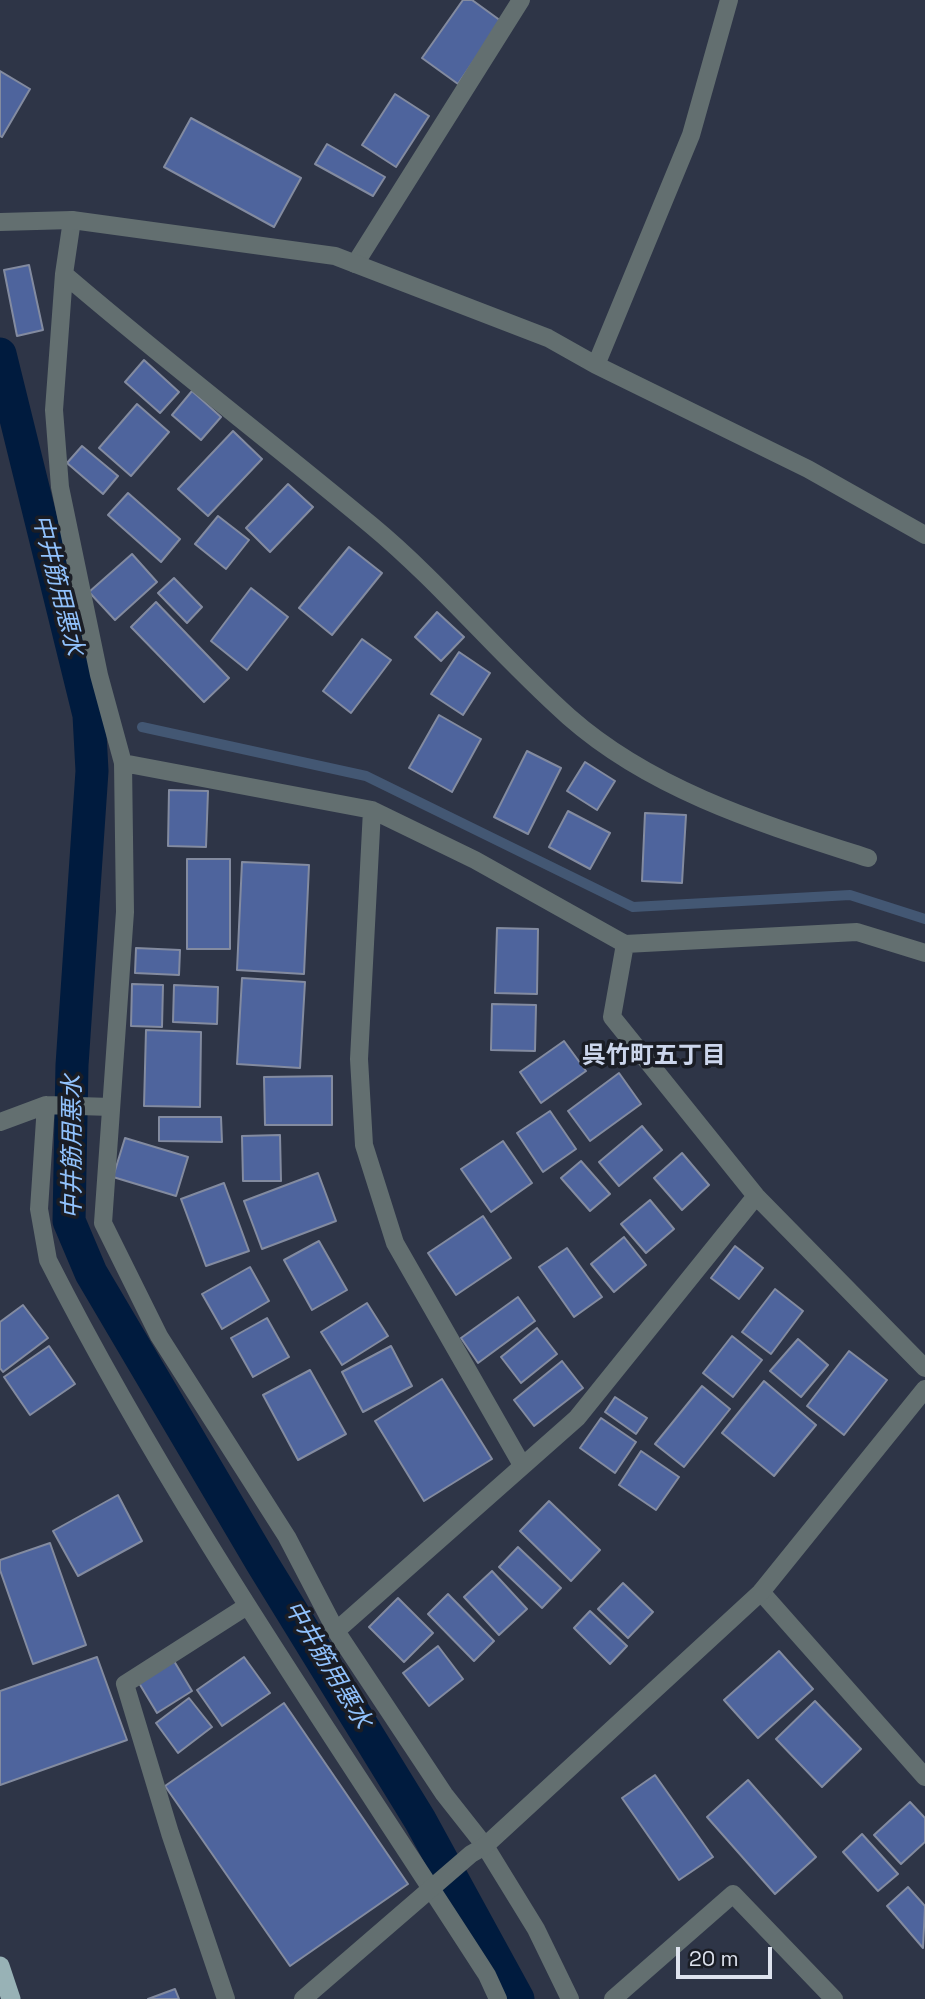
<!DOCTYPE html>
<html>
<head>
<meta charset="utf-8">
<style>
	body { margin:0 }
	#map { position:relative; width:925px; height:1999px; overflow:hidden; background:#2e3547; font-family:"Space Grotesk",sans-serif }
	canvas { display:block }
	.scale { position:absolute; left:676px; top:1947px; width:96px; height:32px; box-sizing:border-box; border:4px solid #dee3ee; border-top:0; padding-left:9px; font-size:21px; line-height:24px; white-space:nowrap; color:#dee3ee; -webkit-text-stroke:5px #1a1d25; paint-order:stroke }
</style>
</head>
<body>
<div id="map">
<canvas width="925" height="1999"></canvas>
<div class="scale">20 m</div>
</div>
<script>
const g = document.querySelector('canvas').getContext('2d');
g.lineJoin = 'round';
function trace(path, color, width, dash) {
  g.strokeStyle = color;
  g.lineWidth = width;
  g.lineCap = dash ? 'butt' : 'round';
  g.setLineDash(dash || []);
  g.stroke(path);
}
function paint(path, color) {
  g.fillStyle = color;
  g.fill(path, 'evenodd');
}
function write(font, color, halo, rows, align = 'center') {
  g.font = font + ' "Space Grotesk","Noto Sans JP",sans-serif';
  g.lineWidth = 7;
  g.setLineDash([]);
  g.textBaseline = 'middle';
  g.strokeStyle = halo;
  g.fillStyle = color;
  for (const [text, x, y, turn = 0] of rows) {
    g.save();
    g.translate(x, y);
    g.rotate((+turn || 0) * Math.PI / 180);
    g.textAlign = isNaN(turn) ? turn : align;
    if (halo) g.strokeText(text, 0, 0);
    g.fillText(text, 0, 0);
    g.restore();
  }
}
const stream = new Path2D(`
	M89 715 92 716
	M142 727 366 776 633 907 850 895 925 919`);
const canal = new Path2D(`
	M0 354 89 715 92 771 72 1065 69 1221 91 1273 262 1563 420 1820 518 1999`);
const building = new Path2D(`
	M463 0H472L501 21 458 84 422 58Z
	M0 71 30 89 2 137 0 136Z
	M395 94 429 116 396 167 362 145Z
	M191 118 301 178 274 227 164 167Z
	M327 144 385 177 373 196 315 164Z
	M29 265 43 330 17 336 4 270Z
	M144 360 179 392 160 413 125 382Z
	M192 391 221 417 201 440 172 415Z
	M137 404 169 432 131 476 99 448Z
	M233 431 262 459 208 516 178 489Z
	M82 446 118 476 103 494 67 463Z
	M288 484 313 507 270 552 246 528Z
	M128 493 180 539 161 562 108 515Z
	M218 516 249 540 226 569 195 544Z
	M349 547 382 573 332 635 299 608Z
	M132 554 157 582 115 620 89 592Z
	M174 578 202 607 187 623 158 593Z
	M251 588 288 617 247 670 211 641Z
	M156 602 229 678 204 702 131 627Z
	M437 612 464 637 441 661 415 637Z
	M362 639 391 660 351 713 323 691Z
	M459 652 490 673 463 715 431 694Z
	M439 715 481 739 452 792 409 768Z
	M527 751 561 768 528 834 494 817Z
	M585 762 615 781 597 810 567 791Z
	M169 790 208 791 206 847 168 846Z
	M568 811 610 833 590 869 549 847Z
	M645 813 686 815 682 883 642 881Z
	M187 859H230V949H187Z
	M242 862 309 865 304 974 237 970Z
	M497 928 538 929 537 994 495 993Z
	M136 948 180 950 179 975 135 973Z
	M242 978 305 982 300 1068 237 1064Z
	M132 984 163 985 162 1027 131 1026Z
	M174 985 218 987 217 1024 173 1022Z
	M492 1004 536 1005 535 1051 491 1050Z
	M146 1030 201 1032 200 1107 144 1106Z
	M564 1041 586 1071 541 1103 520 1072Z
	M619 1073 641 1104 590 1141 568 1111Z
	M332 1076V1125H265L264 1077Z
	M550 1111 576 1149 543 1172 517 1133Z
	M159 1117H221L222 1142 159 1141Z
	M642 1126 662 1150 619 1186 599 1162Z
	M280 1135 281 1181H243L242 1136Z
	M125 1138 188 1157 176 1196 113 1177Z
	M503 1141 532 1183 491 1212 461 1169Z
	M682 1153 709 1185 682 1210 654 1178Z
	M581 1161 610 1194 590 1211 561 1178Z
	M318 1173 336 1221 262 1249 244 1201Z
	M224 1183 249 1251 206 1266 181 1199Z
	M650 1200 674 1229 646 1253 621 1224Z
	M483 1216 511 1258 456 1295 428 1253Z
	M624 1237 646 1265 614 1292 591 1264Z
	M319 1241 347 1290 312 1310 284 1260Z
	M735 1246 763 1268 739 1299 711 1278Z
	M567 1248 602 1297 574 1317 539 1267Z
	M250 1267 269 1301 222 1329 202 1294Z
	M775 1289 803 1311 771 1354 742 1332Z
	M518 1297 535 1321 478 1363 461 1338Z
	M367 1303 388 1336 342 1365 321 1332Z
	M23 1305 48 1338 3 1372 0 1368V1322Z
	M267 1318 289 1357 253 1377 231 1338Z
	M537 1328 557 1354 521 1383 501 1357Z
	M732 1336 762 1360 733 1397 703 1373Z
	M798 1339 828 1365 801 1397 770 1371Z
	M49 1346 75 1384 30 1415 4 1377Z
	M391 1346 412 1386 363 1412 342 1372Z
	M849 1351 887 1380 844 1435 807 1406Z
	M562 1361 583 1388 534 1426 514 1400Z
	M310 1370 346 1434 298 1460 263 1395Z
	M442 1379 492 1459 424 1501 375 1421Z
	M764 1381 816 1425 774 1476 722 1433Z
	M702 1386 730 1409 684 1467 655 1444Z
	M615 1397 647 1418 636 1434 605 1412Z
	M601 1418 636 1442 615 1473 580 1448Z
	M641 1451 679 1477 656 1510 619 1485Z
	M118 1495 142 1541 78 1576 53 1531Z
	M549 1501 600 1550 571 1581 520 1531Z
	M50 1543 86 1645 33 1664 0 1570V1560Z
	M518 1547 561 1588 542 1608 499 1567Z
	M492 1571 527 1609 499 1635 464 1597Z
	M623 1583 653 1612 628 1638 598 1609Z
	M448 1594 494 1641 474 1661 428 1614Z
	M398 1598 433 1633 404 1662 369 1627Z
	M590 1611 627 1646 610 1664 574 1628Z
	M438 1646 463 1679 429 1706 403 1673Z
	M779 1651 813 1689 758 1738 724 1700Z
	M97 1657 127 1740 0 1785V1691Z
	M244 1657 270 1693 222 1726 197 1690Z
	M174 1661 192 1691 157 1713 139 1683Z
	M189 1698 212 1727 178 1753 156 1723Z
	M815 1701 861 1749 822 1787 776 1739Z
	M284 1703 408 1884 290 1966 165 1786Z
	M655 1775 713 1857 679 1880 622 1798Z
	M748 1780 816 1857 775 1894 707 1817Z
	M910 1802 925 1818V1842L901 1864 874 1835Z
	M862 1834 898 1874 878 1891 843 1852Z
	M908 1887 925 1906 923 1948 887 1906Z
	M175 1989 179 1999H148Z`);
const minor = new Path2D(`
	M72 220 64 274C164 360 269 440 371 525 441 583 500 656 569 717 653 791 763 824 868 858
	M355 264 521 0
	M64 274 54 410 60 487 99 675 123 763 125 912 103 1223 159 1336 287 1537 336 1631 444 1794 485 1846 536 1929 570 1999
	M123 763 372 810 475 860 625 944 857 932 925 953
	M372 810 359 1059 364 1145 395 1243 522 1465
	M625 944 612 1017 756 1196 925 1368
	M46 1105 39 1209 48 1260C175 1510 336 1740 487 1975L498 1999
	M0 1122 46 1105 111 1107
	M761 1592 925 1777
	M336 1631 577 1418 756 1196
	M226 1999 170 1833 125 1684 247 1606
	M613 1999 733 1894 834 1999`);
const tertiary = new Path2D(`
	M0 222 72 220 335 256 548 338 596 365 808 469 925 535
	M596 365 691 135 729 0
	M303 1999 471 1854 485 1846 761 1592 925 1389`);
const trunk = new Path2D(`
	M0 1966 11 1999`);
const waterNames = [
	["中井筋用悪水",57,585,76],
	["中井筋用悪水",73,1147,-90],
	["中井筋用悪水",327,1665,59]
];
const neighbourhoodNames = [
	["呉竹町五丁目",654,1056]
];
trace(stream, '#435773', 10);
trace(canal, '#001b3e', 33);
paint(building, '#4e649d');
trace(building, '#838ba0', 2);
trace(minor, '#636f70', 18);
trace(tertiary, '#636f70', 18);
trace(trunk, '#98b2b6', 19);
write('italic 24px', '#91c2fd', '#1a1d25', waterNames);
write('bold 24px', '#ccd6ec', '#1a1d25', neighbourhoodNames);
</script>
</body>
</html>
